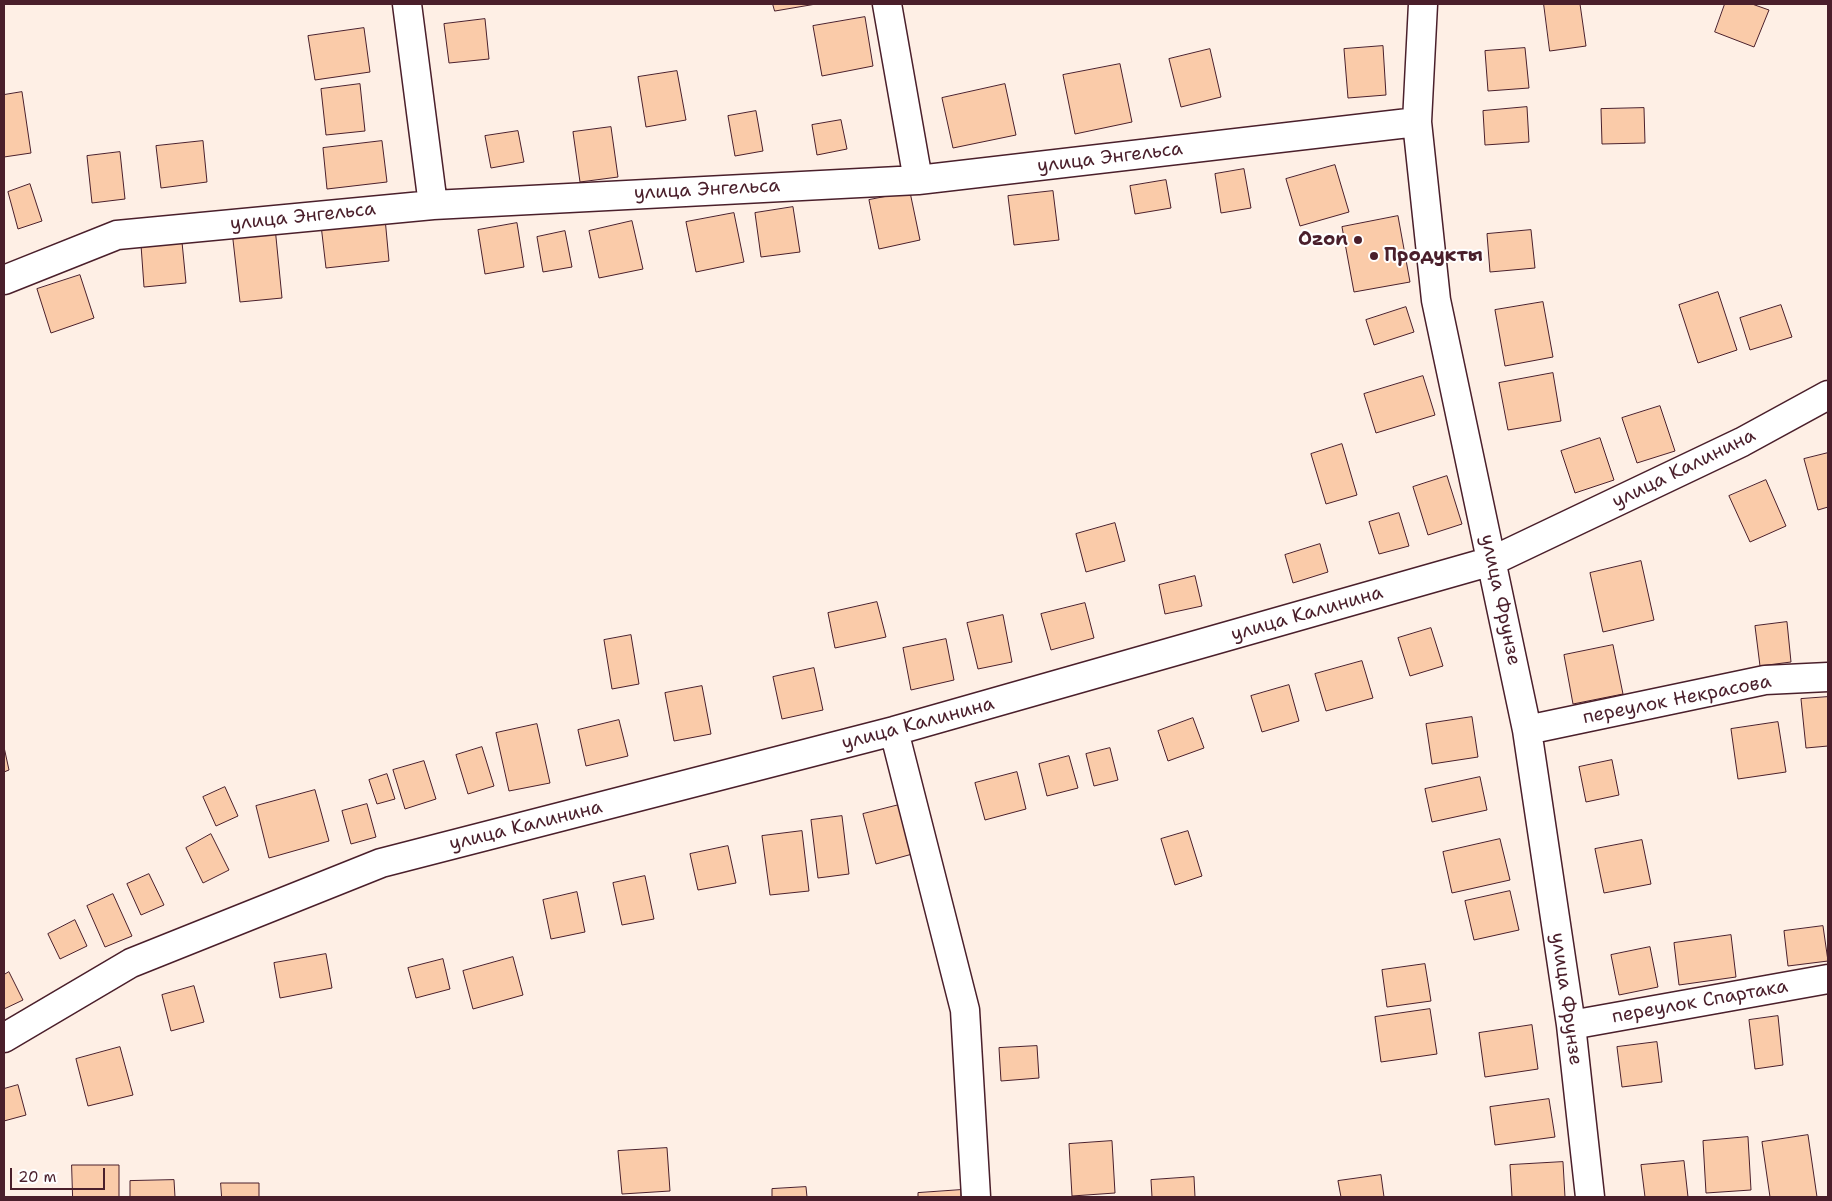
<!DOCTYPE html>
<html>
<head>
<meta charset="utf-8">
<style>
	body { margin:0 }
	#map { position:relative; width:1832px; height:1201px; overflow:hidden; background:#feefe5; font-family:"Shantell Sans",sans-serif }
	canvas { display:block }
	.frame { position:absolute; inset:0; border:5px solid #4a1f2b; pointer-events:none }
	.scale { position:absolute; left:10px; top:1168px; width:95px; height:22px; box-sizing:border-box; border:2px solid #4a1f2b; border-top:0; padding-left:6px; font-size:15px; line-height:18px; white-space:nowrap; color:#4a1f2b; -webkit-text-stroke:4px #fff; paint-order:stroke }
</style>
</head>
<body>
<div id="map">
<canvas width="1832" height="1201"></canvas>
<div class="frame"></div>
<div class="scale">20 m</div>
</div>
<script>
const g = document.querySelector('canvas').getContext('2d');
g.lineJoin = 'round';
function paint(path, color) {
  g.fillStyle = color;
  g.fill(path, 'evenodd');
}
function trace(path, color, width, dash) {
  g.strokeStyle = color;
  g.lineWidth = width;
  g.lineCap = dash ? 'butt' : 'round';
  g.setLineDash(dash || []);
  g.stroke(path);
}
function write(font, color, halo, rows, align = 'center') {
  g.font = font + ' "Shantell Sans",sans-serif';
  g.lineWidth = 4;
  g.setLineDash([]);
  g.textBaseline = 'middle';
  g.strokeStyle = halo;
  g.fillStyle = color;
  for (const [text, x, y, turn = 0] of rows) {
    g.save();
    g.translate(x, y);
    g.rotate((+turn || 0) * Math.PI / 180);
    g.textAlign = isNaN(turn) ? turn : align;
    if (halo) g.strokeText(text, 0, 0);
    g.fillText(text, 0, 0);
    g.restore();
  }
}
const building = new Path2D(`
	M773 4H816L775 11Z
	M1544 4H1580L1586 46 1550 51Z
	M1725 4H1752L1769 10 1754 47 1715 32Z
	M865 17 873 66 822 76 813 26Z
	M485 19 489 59 449 63 444 24Z
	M364 28 370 72 315 80 308 36Z
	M1383 46 1386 95 1348 98 1344 49Z
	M1525 48 1529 88 1488 91 1485 51Z
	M1210 49 1221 97 1181 107 1169 59Z
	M1120 64 1132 122 1075 134 1063 75Z
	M677 71 686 120 646 127 638 77Z
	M360 84 365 131 326 135 321 89Z
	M1005 84 1016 135 953 148 942 98Z
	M22 92 31 153 4 157V95Z
	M1527 107 1529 142 1485 145 1483 111Z
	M1644 108 1645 143 1602 144 1601 109Z
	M756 111 763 151 735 156 728 116Z
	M841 120 847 149 817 155 812 125Z
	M611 127 618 177 580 182 573 132Z
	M518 131 524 162 491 168 485 136Z
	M203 141 207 182 161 188 156 146Z
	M382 141 387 182 327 189 323 148Z
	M120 152 125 199 92 203 87 156Z
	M1335 165 1349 212 1300 226 1286 179Z
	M1244 169 1251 208 1221 213 1215 174Z
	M1166 180 1171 208 1135 214 1130 186Z
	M30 184 42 221 18 229 8 192Z
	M1053 191 1059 240 1014 245 1008 196Z
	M910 192 920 240 879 249 869 200Z
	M793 207 800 252 761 257 755 213Z
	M734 213 744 262 696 272 686 222Z
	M1398 216 1410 282 1354 292 1342 227Z
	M385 218 389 261 326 268 321 225Z
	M632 221 643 269 599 278 589 231Z
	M517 223 524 267 485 274 478 230Z
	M275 227 282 298 240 302 232 231Z
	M1531 230 1535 268 1490 272 1487 234Z
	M565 231 572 267 543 272 537 237Z
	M182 242 186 283 144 287 141 245Z
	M80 275 94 318 51 333 37 289Z
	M1718 292 1737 350 1698 363 1679 305Z
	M1543 302 1553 357 1505 366 1495 310Z
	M1781 305 1792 337 1750 350 1740 318Z
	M1406 307 1414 332 1374 345 1366 320Z
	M1553 373 1561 421 1508 430 1499 383Z
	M1423 376 1435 415 1376 433 1364 394Z
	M1660 406 1675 451 1637 463 1622 418Z
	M1600 438 1614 480 1575 493 1561 451Z
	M1342 444 1357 495 1326 504 1311 454Z
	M1828 453V507L1818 510 1804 459Z
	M1447 476 1462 524 1428 535 1413 487Z
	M1766 480 1786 526 1750 542 1729 496Z
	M1399 513 1409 546 1379 554 1369 522Z
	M1115 523 1125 561 1086 572 1076 534Z
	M1320 544 1328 572 1293 583 1285 555Z
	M1641 561 1654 620 1603 632 1590 573Z
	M1195 576 1202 606 1165 614 1159 585Z
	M877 602 886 637 835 648 828 613Z
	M1085 603 1094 638 1051 650 1041 614Z
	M1003 615 1012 662 978 669 967 623Z
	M1787 622 1791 662 1760 666 1755 626Z
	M1431 628 1443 666 1410 676 1398 638Z
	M631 635 639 684 612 689 604 640Z
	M946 639 954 680 911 690 903 648Z
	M1613 645 1623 694 1573 704 1564 655Z
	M1362 661 1373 698 1326 711 1315 674Z
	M814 668 823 710 782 719 773 677Z
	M1289 685 1299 721 1262 732 1251 696Z
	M702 686 711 734 674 741 665 693Z
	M1828 697V746L1806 748 1801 699Z
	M1472 717 1478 757 1432 764 1426 724Z
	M1193 718 1204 748 1168 761 1158 731Z
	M619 720 628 756 586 766 578 730Z
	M1778 722 1786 772 1738 779 1731 729Z
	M537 724 550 783 509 791 496 733Z
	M4 747 9 770 4 772Z
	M482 747 494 786 468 794 456 755Z
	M1110 748 1118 780 1094 786 1086 754Z
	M1069 756 1078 788 1047 796 1039 764Z
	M1612 760 1619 795 1586 802 1579 767Z
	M424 761 436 799 405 809 393 770Z
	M1017 772 1026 809 985 820 975 783Z
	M387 774 395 799 377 804 369 780Z
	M1480 777 1487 810 1432 822 1425 789Z
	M225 787 238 816 216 826 203 797Z
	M315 790 329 841 269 858 256 806Z
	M367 804 376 837 351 844 342 811Z
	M903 804 916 853 876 864 863 814Z
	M842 816 849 874 818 878 811 820Z
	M802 831 809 891 770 895 762 836Z
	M1188 831 1202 876 1175 885 1161 839Z
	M211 834 229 870 203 883 186 848Z
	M1500 839 1510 880 1452 893 1443 852Z
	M1642 840 1651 884 1604 893 1595 849Z
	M728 846 736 883 698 890 690 854Z
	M149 874 164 905 141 915 127 884Z
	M645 876 654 919 622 925 613 883Z
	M1510 891 1519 930 1474 940 1465 901Z
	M577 892 585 932 551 939 543 900Z
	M113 894 132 936 105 947 87 906Z
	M75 920 87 946 60 959 48 934Z
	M1823 926 1828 961 1788 966 1784 931Z
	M1731 935 1736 977 1679 985 1674 943Z
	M1650 947 1658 987 1619 995 1611 955Z
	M326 954 332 988 280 998 274 963Z
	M513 957 523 995 473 1009 463 971Z
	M443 959 450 989 416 998 408 968Z
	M1425 964 1431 1001 1387 1007 1382 970Z
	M9 972 23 1000 4 1009V975Z
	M194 986 204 1022 171 1031 162 995Z
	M1430 1009 1437 1054 1381 1062 1375 1017Z
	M1778 1016 1783 1065 1755 1069 1749 1020Z
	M1532 1025 1538 1069 1485 1077 1479 1033Z
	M1657 1042 1662 1082 1622 1087 1617 1047Z
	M1037 1046 1039 1078 1001 1081 999 1048Z
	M120 1047 133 1095 88 1106 76 1059Z
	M18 1085 26 1115 4 1121V1089Z
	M1549 1099 1555 1137 1495 1145 1490 1107Z
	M1808 1135 1817 1197H1770L1762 1142Z
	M1748 1137 1751 1190 1706 1193 1703 1141Z
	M1112 1141 1115 1193 1072 1196 1069 1144Z
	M667 1148 670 1191 622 1194 618 1151Z
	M1684 1161 1688 1197H1645L1641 1165Z
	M1563 1162 1565 1197H1512L1510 1165Z
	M72 1165H119V1197H73Z
	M1381 1175 1384 1197H1341L1338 1181Z
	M1194 1177 1195 1197H1152L1151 1180Z
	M174 1180 175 1197H130V1181Z
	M221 1183H259V1197H222Z
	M806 1187 807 1197H772V1189Z
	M961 1190V1197H918V1193Z`);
const minor = new Path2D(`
	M407 4 433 205
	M887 4 918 180
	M1423 4 1417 122 1436 300 1527 730 1571 1025 1590 1197
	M4 280 117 235 433 205 918 180 1417 122
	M1527 730 1765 680 1828 677
	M894 731 965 1010 976 1197
	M1571 1025 1828 979
	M4 1038 131 963 381 863 894 731 1492 561 1742 442 1828 395`);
const markers = [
	[1358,240,5,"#4a1f2b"],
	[1374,256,5,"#4a1f2b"]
];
const streetNames = [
	["улица Энгельса",1110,158,-7],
	["улица Энгельса",707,190,-3],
	["улица Энгельса",303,217,-6],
	["улица Калинина",1684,469,-26],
	["улица Фрунзе",1500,600,78],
	["улица Калинина",1307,614,-16],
	["переулок Некрасова",1677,700,-11],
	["улица Калинина",918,724,-15],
	["улица Калинина",526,826,-14],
	["улица Фрунзе",1566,999,82],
	["переулок Спартака",1700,1002,-10]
];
const poiNames = [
	["Ozon",1348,240],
	["Продукты",1384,256,"left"]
];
paint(building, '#facba9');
trace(building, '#4a1f2b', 1);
trace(minor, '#4a1f2b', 31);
trace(minor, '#fff', 28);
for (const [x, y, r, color] of markers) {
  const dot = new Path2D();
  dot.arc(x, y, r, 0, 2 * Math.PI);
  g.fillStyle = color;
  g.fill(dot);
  trace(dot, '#fff', 2);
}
write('19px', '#4a1f2b', '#fff', streetNames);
write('bold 19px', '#4a1f2b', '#fff', poiNames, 'right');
</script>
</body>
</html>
